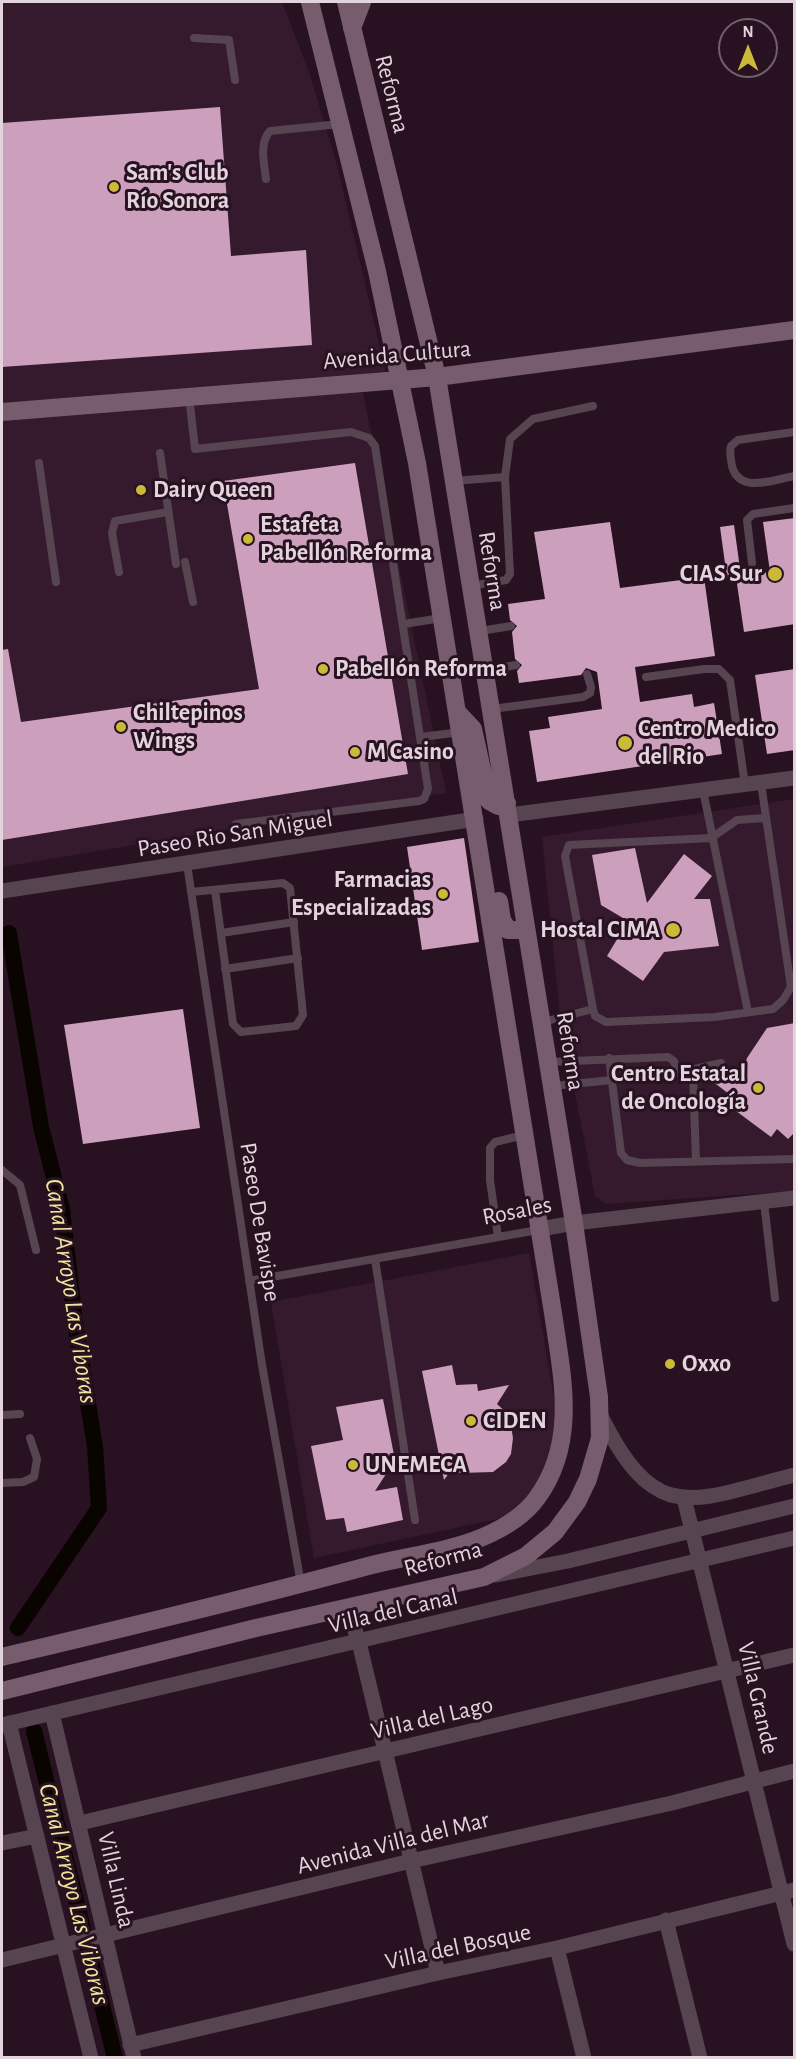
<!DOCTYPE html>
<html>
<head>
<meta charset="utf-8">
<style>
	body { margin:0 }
	#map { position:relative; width:796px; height:2059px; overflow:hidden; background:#281221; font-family:"Alegreya Sans",sans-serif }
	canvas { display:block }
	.frame { position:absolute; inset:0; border:3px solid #e2d3dc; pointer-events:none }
	.north { position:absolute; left:718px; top:18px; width:60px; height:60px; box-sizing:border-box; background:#281221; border:2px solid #725f6c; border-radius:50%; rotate:0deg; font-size:16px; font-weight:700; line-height:24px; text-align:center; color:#e2d3dc }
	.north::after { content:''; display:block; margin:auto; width:21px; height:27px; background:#cbb939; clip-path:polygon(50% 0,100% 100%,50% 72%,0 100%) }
</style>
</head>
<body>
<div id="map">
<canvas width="796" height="2059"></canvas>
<div class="frame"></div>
<div class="north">N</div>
</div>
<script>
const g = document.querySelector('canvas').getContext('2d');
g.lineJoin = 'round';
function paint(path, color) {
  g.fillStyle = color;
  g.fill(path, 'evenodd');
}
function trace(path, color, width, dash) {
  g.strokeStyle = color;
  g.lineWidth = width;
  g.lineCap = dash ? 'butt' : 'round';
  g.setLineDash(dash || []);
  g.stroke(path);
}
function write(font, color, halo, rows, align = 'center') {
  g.font = font + ' "Alegreya Sans",sans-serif';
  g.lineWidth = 6;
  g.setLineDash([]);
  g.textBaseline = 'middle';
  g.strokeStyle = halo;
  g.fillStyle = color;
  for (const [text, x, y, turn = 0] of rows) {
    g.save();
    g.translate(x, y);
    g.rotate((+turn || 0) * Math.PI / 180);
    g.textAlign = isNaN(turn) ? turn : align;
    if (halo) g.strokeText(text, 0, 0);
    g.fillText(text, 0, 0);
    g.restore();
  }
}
const built = new Path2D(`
	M2 2H282L309 72 337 165 387 377 360 379 446 793 2 867Z
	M794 799V1191L606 1204 595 1196 560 1016 542 837Z
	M529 1253 558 1421 554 1453 535 1495 511 1516 314 1558 271 1302Z`);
const canal = new Path2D(`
	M9 933 41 1127 62 1209 75 1322 95 1447 99 1508 18 1628
	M34 1731 115 2058`);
const building = new Path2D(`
	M220 107 231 256 306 250 312 345 2 367V123Z
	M355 463 408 774 2 840V650L8 649 21 722 259 689 223 481Z
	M795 518V624L744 632 736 577 770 572 763 522Z
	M610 522 620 588 704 577 715 656 635 667 640 702 692 694 694 707 714 703 722 754 537 782 529 731 550 728 548 717 602 709 597 672 586 668 581 675 519 683 517 671 522 665 515 659 512 632 517 626 510 620 508 604 545 599 534 532Z
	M734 525 741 576 727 578 720 527Z
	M795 669V750L767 754 755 675Z
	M464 838 479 942 422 950 407 847Z
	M635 848 647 903 684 854 712 876 694 899H710L719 946 664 952 643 981 607 956 628 921 601 905 592 855Z
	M183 1009 200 1128 83 1144 64 1025Z
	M795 1023V1132L788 1139 777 1129 771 1137 728 1105 733 1097 708 1078 743 1071 747 1058 767 1028Z
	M452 1365 456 1385 477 1384 478 1391 509 1385 497 1404 509 1415 513 1438 511 1454 506 1462 493 1472 460 1473 452 1469 444 1480 422 1371Z
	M383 1399 395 1460 375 1491 397 1487 403 1520 347 1532 344 1518 326 1520 311 1446 343 1440 336 1407Z`);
const lane = new Path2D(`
	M194 38 229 40 235 80
	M266 179C264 163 259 143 270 131L340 124
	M189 396 195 449 351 432 369 438 375 446 428 789 424 799 419 801 236 824
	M794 432 738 440 731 446C729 453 731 459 732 466 739 494 773 480 794 476
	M160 453 176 564
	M39 463 56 582
	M505 477 510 439 533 419 593 406
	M453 481 505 477 510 574 506 580 471 586
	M185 562 193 602
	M752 563 747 520 753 514 794 508
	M119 572 112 533 115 521 168 512
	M404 624 441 618
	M480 631 511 626
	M485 670 516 665
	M646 677 704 669H719L730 680 745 785
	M492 709 583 697 590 693 591 687 587 674
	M421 737 461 732
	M761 783 791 987 783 1000 773 1009 715 1017 606 1022 595 1016 593 1009 565 856 569 845 711 838 737 820 766 818
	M703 790 748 1012
	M187 864 262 1365 301 1584
	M191 892 283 883 290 888 303 1015 296 1026 241 1032 233 1024 215 890
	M221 933 294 922
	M225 969 298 958
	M543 1022 593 1009
	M609 1058 621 1153 627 1160 640 1163 794 1159
	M549 1062 668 1057 674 1061 678 1073
	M693 1071 696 1162
	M552 1086 673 1074 721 1063
	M2 1170 20 1185 36 1250
	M764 1202 775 1298
	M498 1237 490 1180V1148L495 1142 524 1135
	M375 1259 415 1520
	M249 1281 538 1230
	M2 1415 20 1414
	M2 1483 23 1482 34 1477 37 1459 30 1438`);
const street = new Path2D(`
	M509 815 794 778
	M2 891 476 819
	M540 1229 574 1223 794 1198
	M601 1416C656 1527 692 1501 794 1475
	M684 1498 794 1944
	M496 1575 568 1561 794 1506
	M347 1607 359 1642 438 1973
	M52 1713 134 2058
	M9 1723 91 2058
	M2 1725 794 1538
	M80 1823 794 1655
	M2 1843 37 1836
	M666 1920 700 2058
	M557 1948 584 2058
	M2 1960 411 1861 672 1803 794 1771
	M130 2045 438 1973 557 1948 794 1890`);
const secondary = new Path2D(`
	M352 28 362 2
	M2 412 437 377 794 330
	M458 713 473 729 489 801 498 806 507 803
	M499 901 502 920 508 930H525
	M2 1657C124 1628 247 1599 368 1566 406 1556 447 1552 483 1537 504 1528 524 1516 537 1498 578 1442 562 1376 553 1313L417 463 377 271 310 2
	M2 1691 256 1628 484 1577 526 1556 555 1532 577 1502 588 1479 600 1438 599 1397 574 1223 437 377 346 2`);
const markers = [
	[114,187,6,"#cbb939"],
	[141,490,6,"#cbb939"],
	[248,539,6,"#cbb939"],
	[775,574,8,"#cbb939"],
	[323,669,6,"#cbb939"],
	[121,727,6,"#cbb939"],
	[625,743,8,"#cbb939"],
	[355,752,6,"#cbb939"],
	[443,894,6,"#cbb939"],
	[673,930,8,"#cbb939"],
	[758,1088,6,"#cbb939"],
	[670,1364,6,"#cbb939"],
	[471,1421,6,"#cbb939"],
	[353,1465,6,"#cbb939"]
];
const streetNames = [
	["Reforma",392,94,76],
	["Avenida Cultura",397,355,-5],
	["Reforma",492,571,81],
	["Paseo Rio San Miguel",235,834,-9],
	["Reforma",570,1051,81],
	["Rosales",517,1211,-11],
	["Paseo De Bavispe",260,1222,81],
	["Reforma",443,1559,-15],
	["Villa del Canal",393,1611,-13],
	["Villa Grande",758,1698,77],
	["Villa del Lago",432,1718,-13],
	["Avenida Villa del Mar",393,1843,-14],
	["Villa Linda",116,1880,77],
	["Villa del Bosque",458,1947,-12]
];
const poiNames = [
	["Sam's Club",126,173],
	["Río Sonora",126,201],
	["Dairy Queen",153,490],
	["Estafeta",260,525],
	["Pabellón Reforma",260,553],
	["CIAS Sur",762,574,"right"],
	["Pabellón Reforma",335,669],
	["Chiltepinos",133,713],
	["Wings",133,741],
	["Centro Medico",638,729],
	["del Rio",638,757],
	["M Casino",367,752],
	["Farmacias",431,880,"right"],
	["Especializadas",431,908,"right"],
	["Hostal CIMA",660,930,"right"],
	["Centro Estatal",746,1074,"right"],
	["de Oncología",746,1102,"right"],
	["Oxxo",682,1364],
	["CIDEN",483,1421],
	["UNEMECA",365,1465]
];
const waterNames = [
	["Canal Arroyo Las Viboras",71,1291,81],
	["Canal Arroyo Las Viboras",74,1894,76]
];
paint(built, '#351a2d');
trace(canal, '#0a0400', 16);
paint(building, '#cca0bd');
trace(lane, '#564550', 8);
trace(street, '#564550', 15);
trace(secondary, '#775c6e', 18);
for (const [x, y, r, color] of markers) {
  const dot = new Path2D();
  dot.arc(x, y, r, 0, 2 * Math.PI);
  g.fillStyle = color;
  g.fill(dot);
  trace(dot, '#281221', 2);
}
write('24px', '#e2d3dc', '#281221', streetNames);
write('bold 24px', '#e2d3dc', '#281221', poiNames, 'left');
write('italic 26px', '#efe59c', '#281221', waterNames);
</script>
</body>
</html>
